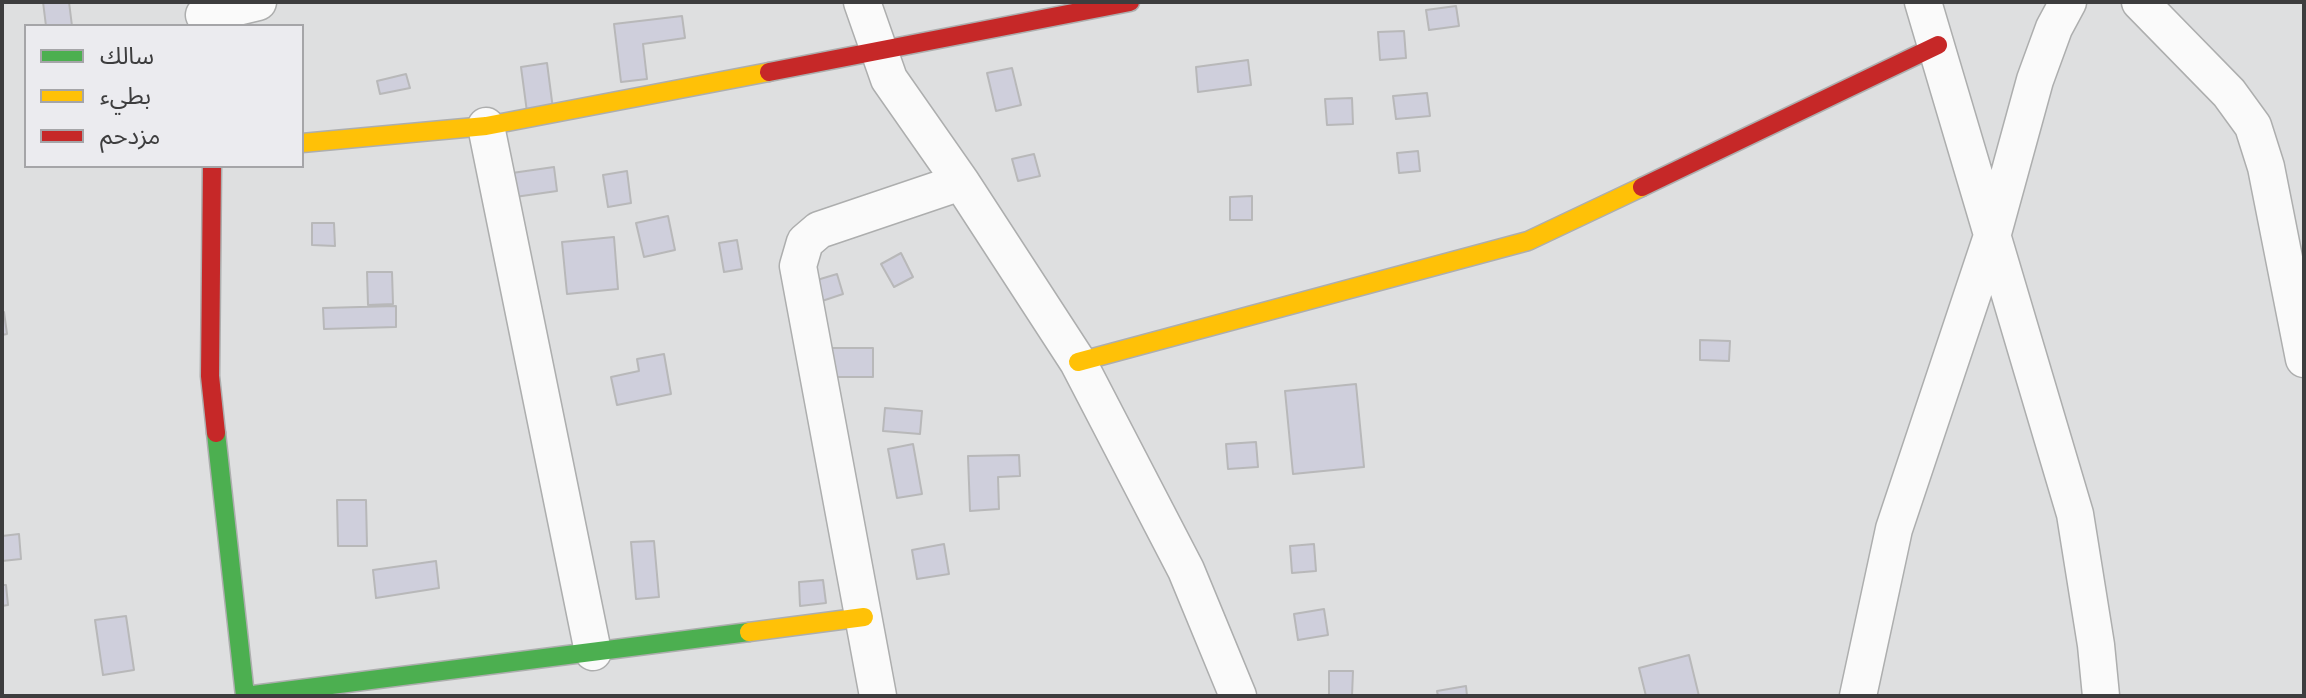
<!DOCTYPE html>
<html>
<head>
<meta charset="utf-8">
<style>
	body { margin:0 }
	#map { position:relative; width:2306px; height:698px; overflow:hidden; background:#dedfe0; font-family:"Zilla Slab","Noto Sans Arabic",serif }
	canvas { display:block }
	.frame { position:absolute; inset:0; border:4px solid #3d3d3e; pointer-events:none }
	.legend { position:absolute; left:24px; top:24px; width:280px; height:144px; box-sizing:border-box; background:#ebebef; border:2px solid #a5a5a8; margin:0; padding:10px 14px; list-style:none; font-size:24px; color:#3d3d3e }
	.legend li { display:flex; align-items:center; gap:16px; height:40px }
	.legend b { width:40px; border:2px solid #a5a5a8 }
</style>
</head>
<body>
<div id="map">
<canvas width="2306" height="698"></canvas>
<div class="frame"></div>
<ul class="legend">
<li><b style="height:10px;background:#4caf50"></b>سالك</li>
<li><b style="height:10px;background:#ffc107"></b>بطيء</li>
<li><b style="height:10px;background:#c62828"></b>مزدحم</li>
</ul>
</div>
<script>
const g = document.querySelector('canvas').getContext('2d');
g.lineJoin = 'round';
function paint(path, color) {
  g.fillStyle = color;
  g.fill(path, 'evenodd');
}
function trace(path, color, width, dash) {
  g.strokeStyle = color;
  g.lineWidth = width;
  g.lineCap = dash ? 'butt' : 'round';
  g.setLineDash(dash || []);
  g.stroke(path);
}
const building = new Path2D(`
	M43 2H69L72 26H46Z
	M1456 6 1459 26 1429 30 1426 10Z
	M682 16 685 38 643 44 647 79 621 82 614 24Z
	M1404 31 1406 58 1380 60 1378 32Z
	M1248 60 1251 85 1198 92 1196 67Z
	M547 63 553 109 527 112 521 67Z
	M1012 68 1021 105 996 111 987 73Z
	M406 74 410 88 380 94 377 81Z
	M1427 93 1430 116 1396 119 1393 96Z
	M1352 98 1353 124 1327 125 1325 99Z
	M1418 151 1420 171 1399 173 1397 153Z
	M1034 154 1040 176 1018 181 1012 159Z
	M554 167 557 191 515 197 512 173Z
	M627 171 631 203 608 207 603 175Z
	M1252 196V220H1230V197Z
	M668 216 675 250 644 257 636 223Z
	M312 223H334L335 246 312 245Z
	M614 237 618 289 567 294 562 242Z
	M737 240 742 269 724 272 719 243Z
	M901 253 913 277 894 287 881 264Z
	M367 272H392L393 304 368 305Z
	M837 274 843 294 813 304 807 283Z
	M396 306V327L324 329 323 308Z
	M4 312 7 334 2 335V313Z
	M1700 340 1730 341 1729 361 1700 360Z
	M823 348H873V377H823Z
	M664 354 671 394 617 405 611 377 639 371 637 359Z
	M1356 384 1364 467 1293 474 1285 391Z
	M885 408 922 411 920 434 883 431Z
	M1256 442 1258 467 1228 469 1226 444Z
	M913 444 922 494 897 498 888 449Z
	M1019 455 1020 476 998 477 999 509 970 511 968 456Z
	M337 500H366L367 546H338Z
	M19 534 21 559 2 561V536Z
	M654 541 659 597 636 599 631 542Z
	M944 544 949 574 917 579 912 550Z
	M1314 544 1316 571 1292 573 1290 546Z
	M436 561 439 588 376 598 373 570Z
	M823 580 826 603 800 606 799 582Z
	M2 585H6L8 605 2 606Z
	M1324 609 1328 635 1298 640 1294 614Z
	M126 616 134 670 103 675 95 620Z
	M1689 655 1699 696H1646L1639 668Z
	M1329 671H1353L1352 696H1329Z
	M1466 686 1467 696H1438L1437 691Z`);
const street = new Path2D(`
	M862 2 889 79 961 182 1078 362 1186 570 1238 696
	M1923 2 2075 514 2096 645 2101 696
	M2140 2 2229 93 2253 126 2266 167 2304 359
	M204 15 258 2
	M486 126 593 652
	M878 696 798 266 805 242 819 230 961 182
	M1858 696 1894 529 1993 233 2035 80 2054 28 2068 2`);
const fast = new Path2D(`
	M216 433 245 696 749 632`);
const slow = new Path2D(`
	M302 143 486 126 769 72
	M1078 362 1528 241 1642 187
	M749 632 864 617`);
const jam = new Path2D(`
	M769 72 1130 2
	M212 166 210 376 216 433
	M1642 187 1938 45`);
paint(building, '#cfcfdc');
trace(building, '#b8b8b9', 2);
trace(street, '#adaeae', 39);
trace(fast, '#adaeae', 21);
trace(slow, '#adaeae', 21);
trace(jam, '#adaeae', 21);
trace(street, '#fafafa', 36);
trace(fast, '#4caf50', 18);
trace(slow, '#ffc107', 18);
trace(jam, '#c62828', 18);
</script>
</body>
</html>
